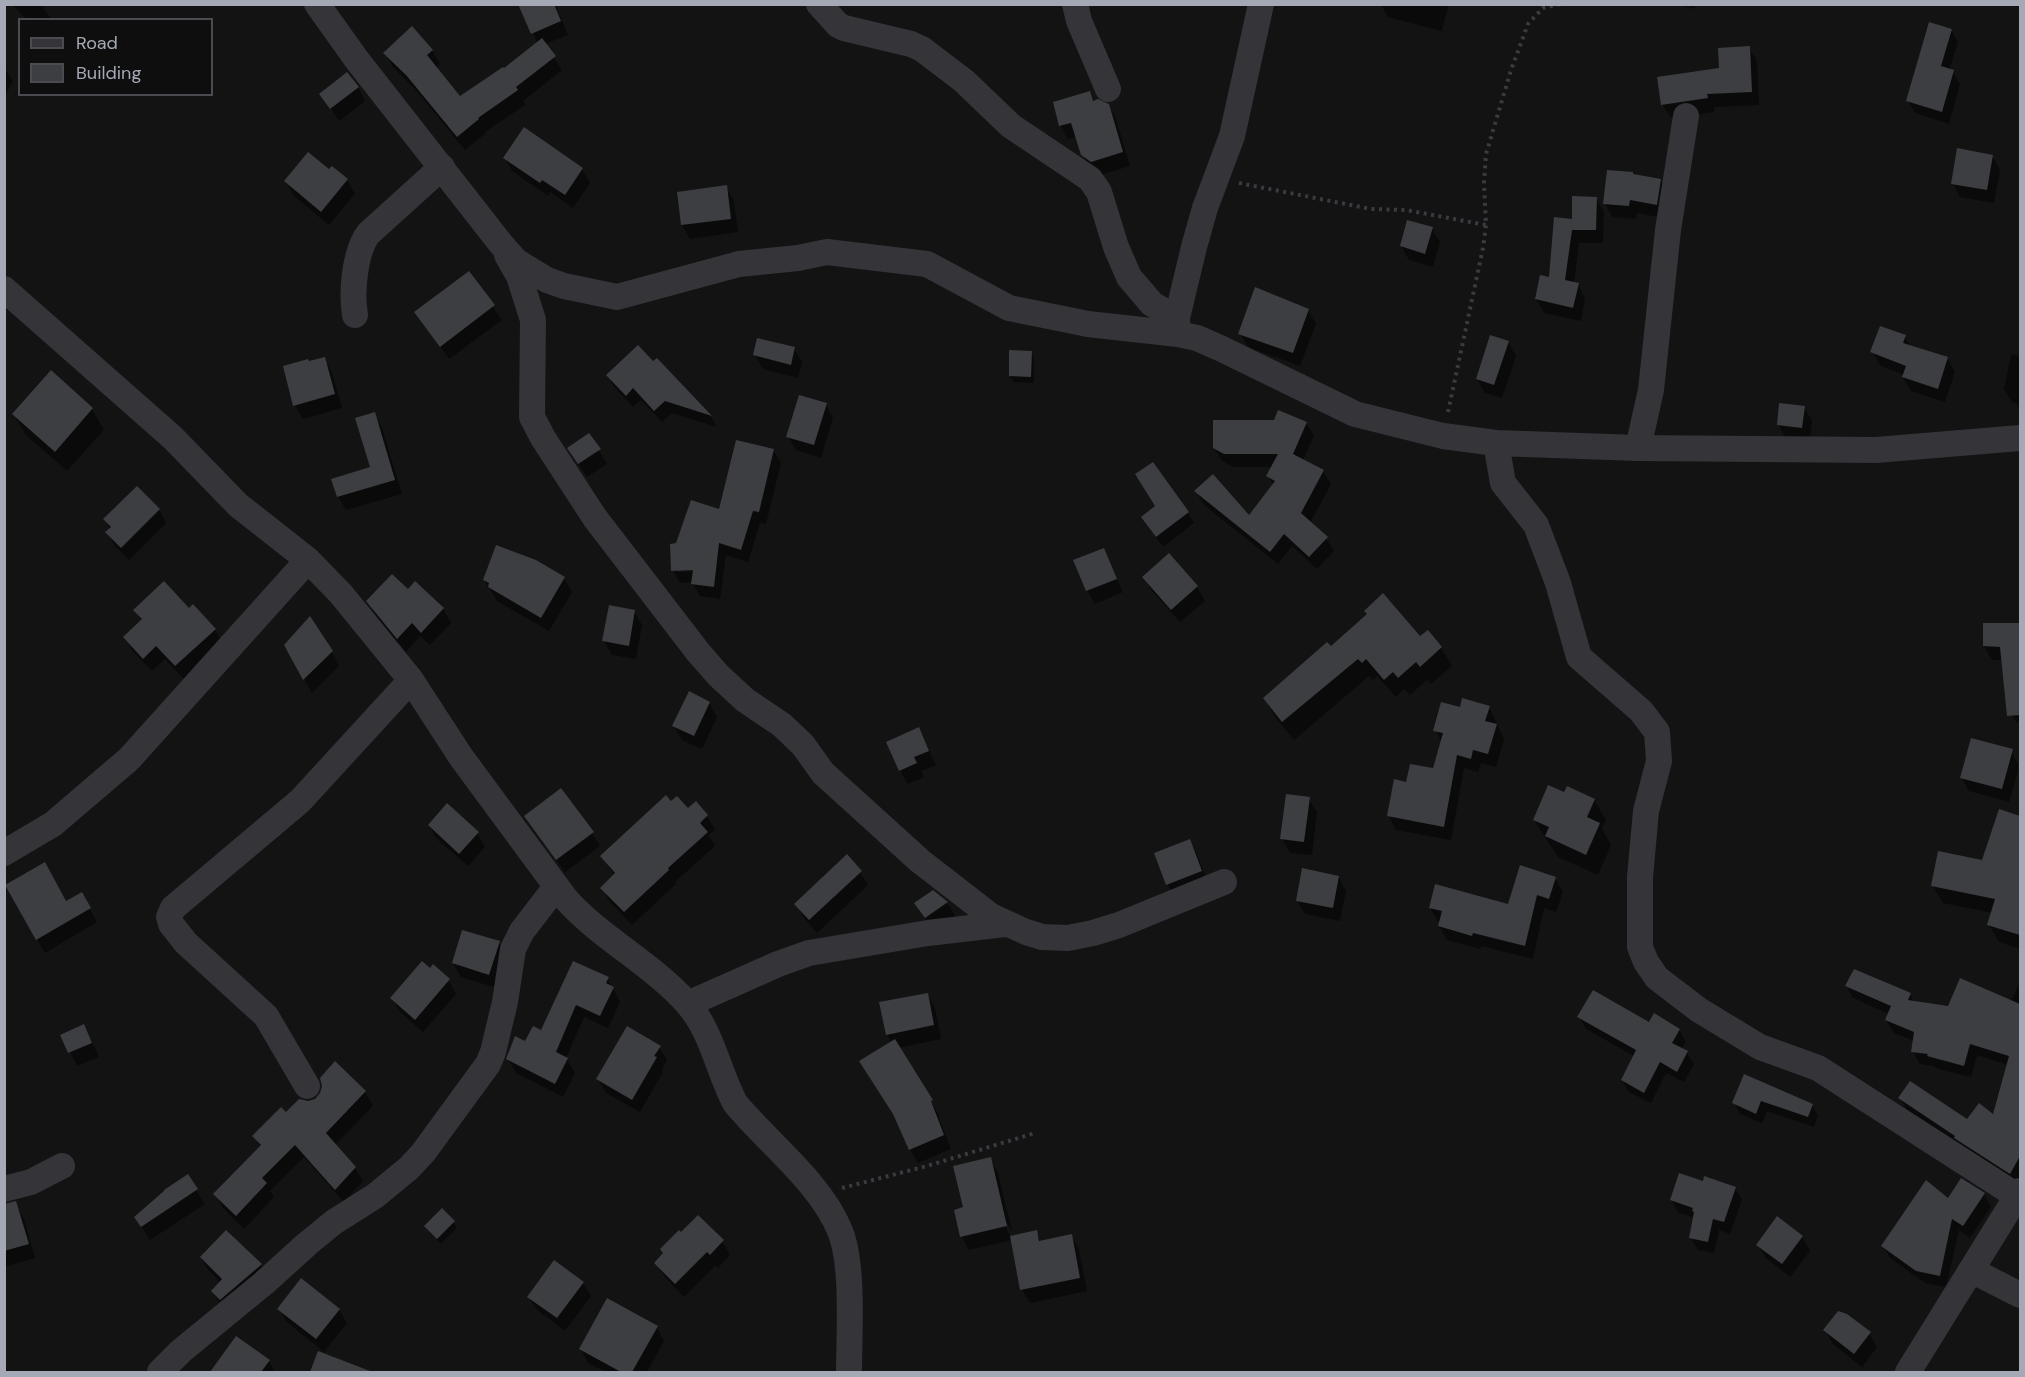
<!DOCTYPE html>
<html>
<head>
<meta charset="utf-8">
<style>
	body { margin:0 }
	#map { position:relative; width:2025px; height:1377px; overflow:hidden; background:#131314; font-family:"DM Sans",sans-serif }
	canvas { display:block }
	.frame { position:absolute; inset:0; border:6px solid #a4a9b5; pointer-events:none }
	.legend { position:absolute; left:18px; top:18px; width:195px; height:78px; box-sizing:border-box; background:#0e0e0f; border:2px solid #4a4c51; margin:0; padding:8px 10px; list-style:none; font-size:18px; color:#a4a9b5 }
	.legend li { display:flex; align-items:center; gap:12px; height:30px }
	.legend b { width:30px; border:2px solid #4a4c51 }
</style>
</head>
<body>
<div id="map">
<canvas width="2025" height="1377"></canvas>
<div class="frame"></div>
<ul class="legend">
<li><b style="height:8px;background:#343439"></b>Road</li>
<li><b style="height:16px;background:#3d3e41"></b>Building</li>
</ul>
</div>
<script>
const g = document.querySelector('canvas').getContext('2d');
g.lineJoin = 'round';
function paint(path, color) {
  g.fillStyle = color;
  g.fill(path, 'evenodd');
}
function trace(path, color, width, dash) {
  g.strokeStyle = color;
  g.lineWidth = width;
  g.lineCap = dash ? 'butt' : 'round';
  g.setLineDash(dash || []);
  g.stroke(path);
}
const shadow = new Path2D(`
	M12 4H41L52 20H27Z
	M520 4H555L568 35 545 44 562 70 523 101 525 105 485 132 486 133 465 150 415 89 393 67 385 53 432 50 440 64 436 68 460 98 538 44Z
	M1381 4H1447L1448 7 1442 31 1388 17Z
	M1676 4H1696L1695 9Z
	M1951 30 1958 42 1949 71 1953 72 1960 84 1949 124 1915 113 1908 101Z
	M1749 48 1757 61 1759 105 1714 107V112L1671 118 1663 105 1721 70Z
	M4 67 13 81 5 96H4Z
	M358 87 365 101 339 121 321 94Z
	M1089 93 1094 102 1108 105 1116 119 1130 166 1100 175 1090 168 1082 154 1077 137 1068 139 1061 126Z
	M1992 156 2000 170 1994 203 1960 197 1953 183Z
	M505 158 582 169 590 183 573 208 550 192 548 196 512 171Z
	M332 168 347 180 355 194 329 225 293 195 286 181 329 171Z
	M1660 180 1668 194 1664 218 1637 213 1636 219 1612 217 1605 203Z
	M726 187 734 201 738 232 690 239 682 225 678 194Z
	M1596 198 1604 212 1603 243H1579L1574 284H1578L1585 298 1581 321 1544 313 1536 299 1551 279 1573 220Z
	M1432 229 1440 242 1433 267 1409 260 1401 246Z
	M469 273 502 320 449 359 416 312Z
	M1308 310 1316 324 1300 366 1248 347 1240 333Z
	M1905 336 1911 347 1947 358 1955 372 1945 402 1911 391 1903 377 1904 375 1880 365 1872 351Z
	M1508 342 1516 356 1502 398 1485 393 1477 379Z
	M794 349 802 362 798 378 763 369 755 355Z
	M1011 352H1031L1034 359V383L1014 382 1010 376Z
	M2011 354 2020 356V412L2017 404 2012 402 2004 389Z
	M324 359 332 372 342 408 303 419 295 405 309 363Z
	M657 360 711 417 717 427 672 413 662 422 641 400 633 407 615 388 608 376 653 364Z
	M826 405 833 418 821 458 796 450 788 436Z
	M1804 407 1812 421 1810 441 1786 438 1778 424Z
	M92 409 104 430 67 471 26 435 14 414Z
	M374 414 382 428 402 494 346 510 338 497 333 480 372 468Z
	M1306 423 1314 436 1303 460 1323 471 1331 484 1310 523 1326 538 1334 551 1317 569 1292 546 1278 564 1203 504 1196 491 1249 518 1274 486 1268 476 1273 467H1233L1222 461 1214 448Z
	M589 435 607 464 587 477 577 462Z
	M773 450 781 463 766 524 760 523 748 562 726 555 720 599 700 596 692 582 680 583 673 570 677 545 720 511ZM701 568V571L677 572V569Z
	M1156 507 1188 513 1194 523 1163 547 1142 518Z
	M159 509 166 523 129 560 115 546 107 532 110 529 105 520Z
	M1103 550 1123 592 1095 604 1087 590Z
	M1169 555 1197 587 1205 601 1180 622 1152 591 1144 577Z
	M564 578 572 592 549 631 497 601 484 580Z
	M415 583 443 609 451 623 430 645 420 636 406 652 376 615 368 602 408 591Z
	M135 610H189L215 629 222 643 184 679 165 659 152 671 132 650 125 637 142 621Z
	M634 611 642 625 636 659 612 655 604 641Z
	M1985 624 2020 625V722H2016L2008 709 2003 660H1992L1984 646Z
	M286 645 332 652 339 666 312 693Z
	M1441 648 1452 666 1431 684 1427 680 1410 695 1404 689 1396 697 1377 676 1373 680 1369 676 1294 740 1275 717 1265 699 1331 649Z
	M709 703 717 717 702 749 682 740 674 726Z
	M1489 707 1504 739 1496 767 1481 763 1478 772 1464 768 1451 840 1396 830 1389 816 1408 783 1434 770 1442 742 1435 730 1461 708Z
	M918 729 936 765 921 771 924 777 908 784 900 770Z
	M2010 750 2018 764V771L2009 802 1969 791 1962 778Z
	M1565 794 1594 800 1606 820 1602 829 1611 845 1598 875 1558 857 1534 820Z
	M1309 799 1317 812 1312 855 1290 853 1282 839Z
	M671 803 688 810 695 803 707 816 715 830 708 835 715 846 675 882 676 884 632 925 610 902 602 888 615 876 602 857Z
	M2000 810 2020 817V949L1999 942 1989 925 1992 913 1943 903 1933 886 1983 862Z
	M526 817 592 833 600 846 565 872Z
	M429 825 477 833 485 847 468 866 437 839Z
	M1190 841 1197 854 1209 885 1175 898 1167 884Z
	M860 872 868 885 817 933 804 918 796 904Z
	M1339 878 1346 891 1340 921 1305 914 1297 901Z
	M1555 878 1563 892 1556 912 1544 908 1533 959 1481 946 1480 949 1447 940 1439 926 1440 922 1438 921 1430 908 1508 906Z
	M7 886 66 903 81 894 97 922 45 953Z
	M933 892 947 903 955 916 934 931 916 904Z
	M499 943 507 956 497 988 461 977 453 963Z
	M608 979 620 1002 608 1028 584 1017 566 1058 575 1073 563 1097 516 1073 508 1059 526 1043Z
	M448 980 456 994 423 1032 400 1012 392 998Z
	M2020 982V1069L1977 1055 1971 1077 1935 1068 1934 1066 1920 1064 1913 1052 1914 1041 1894 1033 1886 1020 1889 1014 1853 998 1846 986 1910 994 1914 1002 1949 1007 2011 1001Z
	M927 994 935 1008 941 1039 898 1048 939 1115 938 1116 951 1149 918 1163 910 1149 892 1043 887 1035 881 1004Z
	M1579 1017 1649 1024 1679 1030 1686 1042 1681 1049 1687 1053 1694 1064 1684 1082 1666 1073 1651 1103 1629 1092 1622 1080 1634 1056 1586 1029Z
	M84 1026 99 1057 77 1066 62 1035Z
	M659 1047 667 1060 662 1070 663 1072 640 1112 606 1093 598 1079Z
	M335 1064 365 1092 373 1106 335 1145 355 1168 363 1181 344 1202 304 1157 270 1191 274 1197 244 1229 223 1208 215 1194 261 1148 254 1137 286 1115 316 1100 322 1094Z
	M2008 1068 2020 1072V1181L2018 1185 1907 1110 1900 1098 1967 1122 1994 1116Z
	M1745 1076 1812 1105 1818 1115 1814 1127 1767 1111 1762 1123 1740 1114 1734 1103Z
	M990 1159 998 1173 1012 1231 1004 1219 1002 1220 1011 1237 1036 1232 1041 1242 1071 1236 1079 1249 1087 1291 1030 1303 1022 1289 1012 1240 969 1250 962 1237 965 1208Z
	M187 1176 205 1204 150 1240 136 1218Z
	M1704 1183 1735 1188 1742 1200 1730 1234 1719 1230 1714 1253 1698 1250 1691 1238 1695 1218 1678 1212 1671 1200Z
	M1984 1194 1991 1207 1970 1238 1959 1230 1946 1287 1925 1283 1890 1258 1883 1246 1949 1200Z
	M16 1206 24 1219 35 1258 4 1267V1209Z
	M453 1222 457 1228 441 1244 426 1226Z
	M226 1232 261 1265 269 1279 221 1305 213 1292 221 1283 209 1271 201 1258Z
	M1802 1237 1810 1251 1790 1277 1766 1258 1758 1245Z
	M722 1241 730 1255 718 1268 716 1265 684 1297 664 1276 656 1263Z
	M583 1283 591 1296 565 1331 537 1310 529 1297Z
	M279 1309 339 1310 347 1323 324 1352 287 1322Z
	M657 1327 664 1341 647 1372H606L588 1363 581 1349Z
	M1825 1330 1869 1333 1877 1347 1862 1367 1833 1344Z
	M236 1338 269 1361 275 1372H211Z`);
const building = new Path2D(`
	M518 4H554L561 21 531 34Z
	M1929 22 1952 29 1941 66 1954 70 1942 112 1906 101Z
	M412 26 433 50 427 55 460 96 503 67 504 68 542 38 556 56 516 87 518 90 478 118 479 119 457 137 406 75 383 53Z
	M1750 46 1752 92 1707 94 1708 98 1661 105 1657 77 1719 68 1718 48Z
	M347 72 359 87 330 109 319 94Z
	M1090 91 1093 101 1098 99 1109 104 1123 152 1091 162 1081 155 1071 123 1059 126 1053 102Z
	M524 127 583 168 565 195 542 180 540 183 503 158Z
	M1957 148 1993 155 1987 190 1951 184Z
	M308 152 329 169 332 166 348 179 321 212 284 181Z
	M1607 170 1633 172V174L1661 179 1657 205 1630 200 1629 206 1603 204Z
	M727 185 731 219 681 225 677 192Z
	M1572 196 1597 197 1596 230H1572L1565 280 1579 283 1573 308 1535 299 1540 275 1549 277 1554 217 1572 219Z
	M1407 220 1433 227 1425 254 1400 246Z
	M469 271 495 305 440 347 414 312Z
	M1255 287 1309 309 1293 353 1238 334Z
	M1880 326 1906 335 1903 343 1948 357 1938 389 1902 377 1906 366 1870 352Z
	M1490 335 1509 341 1494 385 1476 379Z
	M757 338 795 347 791 365 753 355Z
	M638 345 653 361 657 358 712 416 665 401 654 411 633 388 626 396 606 375Z
	M1009 350 1032 351 1031 377 1009 376Z
	M325 357 335 394 293 406 283 366 308 359 309 361Z
	M51 370 93 408 55 452 12 414Z
	M799 395 827 403 814 445 786 437Z
	M1779 403 1805 406 1802 428 1777 425Z
	M1278 410 1307 422 1293 454 1324 470 1301 513 1328 537 1309 557 1284 534 1270 552 1194 491 1213 474 1249 515 1275 481 1266 476 1278 454H1224L1213 448V420H1274Z
	M375 412 395 480 337 497 331 479 370 467 355 418Z
	M589 433 601 449 578 464 567 448Z
	M736 440 774 449 759 512 753 511 741 550 719 543 714 587 691 584 693 570 671 571 670 544 676 543 691 500 719 509Z
	M1153 462 1189 512 1156 537 1141 517 1155 506 1135 474Z
	M137 486 160 509 121 548 105 532 111 527 103 519Z
	M496 545 536 560 565 577 541 618 488 587 489 583 483 580Z
	M1104 548 1117 579 1086 591 1073 560Z
	M1169 553 1198 586 1171 610 1142 577Z
	M392 574 408 589 415 581 444 608 421 633 412 623 397 639 366 601Z
	M164 581 189 608 193 604 216 629 175 666 156 646 143 659 123 637 142 619 133 610Z
	M1383 593 1420 636 1428 630 1442 647 1420 667 1416 662 1398 678 1393 672 1384 680 1366 659 1362 663 1358 659 1282 722 1263 698 1327 642 1331 646 1367 614 1364 611Z
	M609 605 635 610 629 646 602 641Z
	M310 616 333 651 303 680 284 645Z
	M1983 623H2020V715L2007 716 2000 647 1983 646Z
	M689 691 710 702 694 736 672 726Z
	M1462 698 1490 706 1485 721 1497 724 1488 754 1473 750 1471 759 1457 755 1444 827 1387 816 1394 779 1406 782 1410 764 1433 768 1443 733 1433 731 1441 702 1460 707Z
	M919 727 929 751 914 757 917 763 899 771 886 742Z
	M1971 738 2013 749 2002 789 1960 778Z
	M1548 785 1564 792 1567 786 1595 799 1587 817 1600 823 1586 855 1545 836 1549 827 1533 820Z
	M561 788 594 832 556 860 524 816Z
	M1286 794 1310 797 1304 842 1280 839Z
	M666 795 671 801 677 796 688 808 696 801 708 815 700 823 708 832 668 868 669 870 624 912 600 888 615 873 600 856Z
	M447 803 479 832 459 854 428 825Z
	M1999 809 2020 816V935L1987 925 1995 899 1931 886 1938 851 1982 860Z
	M1190 839 1202 871 1166 885 1154 853Z
	M847 854 862 871 809 920 794 904Z
	M45 862 66 901 82 892 91 908 36 940 5 885Z
	M1520 865 1556 877 1549 899 1537 895 1525 946 1473 933 1472 936 1438 926 1442 911 1429 908 1435 884 1508 904Z
	M1302 868 1339 876 1333 908 1296 901Z
	M933 890 948 902 925 918 914 903Z
	M462 930 500 941 489 975 452 963Z
	M422 961 430 968 433 964 450 979 415 1020 390 998Z
	M573 961 609 977 606 983 614 987 600 1016 576 1005 556 1052 568 1058 555 1084 506 1059 515 1036 525 1041 533 1026 541 1030Z
	M1854 969 1911 993 1908 1000 1948 1006 1960 978 2020 1004 2019 1037H2020V1156L2010 1174 1954 1138 1955 1136 1898 1098 1910 1081 1967 1119 1979 1103 1993 1114 2009 1056 1970 1044 1964 1066 1927 1056 1928 1054 1911 1052 1914 1032 1885 1020 1891 1006 1845 986Z
	M1593 990 1649 1022 1654 1013 1680 1029 1672 1043 1688 1051 1677 1072 1660 1062 1644 1093 1621 1080 1636 1050 1577 1017Z
	M928 993 934 1025 886 1035 879 1002Z
	M84 1024 92 1043 68 1053 60 1035Z
	M627 1026 661 1046 654 1056 657 1057 632 1100 596 1079Z
	M895 1039 933 1100 931 1101 944 1135 909 1150 893 1114 859 1061Z
	M335 1061 366 1091 326 1133 356 1167 335 1190 295 1145 262 1178 267 1183 236 1216 213 1194 261 1145 252 1136 281 1107 286 1112 299 1099 308 1101 315 1099 320 1093 322 1086 320 1078Z
	M1744 1074 1813 1104 1808 1117 1761 1101 1756 1114 1732 1103Z
	M991 1157 1007 1226 960 1237 954 1210 963 1207 953 1166Z
	M1679 1173 1703 1181 1704 1176 1736 1187 1724 1222 1713 1219 1708 1242 1689 1238 1694 1212 1692 1211 1693 1208 1670 1200Z
	M188 1174 198 1189 141 1227 134 1217 164 1191V1190Z
	M1961 1178 1985 1193 1963 1226 1952 1219 1940 1276 1916 1271 1881 1246 1926 1180 1948 1198Z
	M16 1201 29 1244 4 1251V1204Z
	M442 1208 455 1221 437 1239 424 1226Z
	M698 1215 724 1240 710 1255 707 1252 675 1284 654 1263 663 1253 660 1249 679 1230 681 1232Z
	M1777 1216 1803 1236 1782 1264 1756 1245Z
	M226 1230 262 1264 220 1300 211 1291 222 1279 200 1257Z
	M1037 1230 1039 1241 1072 1234 1080 1278 1020 1290 1010 1236Z
	M554 1260 584 1282 557 1318 527 1297Z
	M301 1278 340 1309 316 1339 277 1309Z
	M607 1298 658 1326 632 1372H621L579 1349Z
	M1838 1311 1847 1314 1871 1332 1854 1354 1823 1330Z
	M236 1336 270 1360 261 1372H210Z
	M318 1351 370 1371V1372H310Z`);
const path = new Path2D(`
	M1239 183 1371 209 1406 210 1486 225
	M1448 412 1483 248 1486 225 1484 183 1486 154 1511 70 1528 24 1543 8 1561 4
	M842 1188 927 1166 1035 1133`);
const minor = new Path2D(`
	M317 4 357 60 501 244 516 261 547 280 564 286 617 297 739 264 798 258 827 252 927 264 1009 308 1088 324 1178 334 1197 338 1222 349 1355 414 1443 436 1496 443 1638 448 1876 450 2020 438
	M819 4 838 25 844 28 911 44 922 49 964 81 1011 126 1090 179 1099 192 1116 247 1129 277 1152 304 1177 318
	M1075 4 1079 21 1108 89
	M507 255 519 276 533 320 532 417 543 438 595 518 698 652 718 675 745 700 782 725 803 745 823 773 920 861 991 916 1026 932 1042 937 1068 938 1093 933 1119 925 1224 882
	M4 289 173 438 238 505 308 560 341 594 411 680 461 757 565 898C600 938 651 963 687 1003 712 1031 718 1071 735 1103 767 1142 821 1183 840 1231 854 1265 849 1334 849 1372
	M355 315C351 292 355 252 368 234L442 167
	M1178 334 1177 318 1194 247 1205 208 1232 136 1261 4
	M1496 443 1503 483 1536 525 1558 583 1579 657 1641 711 1657 732 1659 761 1646 811 1640 877V947L1646 962 1657 978 1699 1010 1760 1047 1818 1068 2017 1196
	M1638 448 1651 390 1668 230 1686 116
	M4 853 53 824 129 759 308 560
	M688 1004 778 964 809 953 928 933 1005 924
	M307 1086 266 1016 186 943 171 924 169 917 173 908 300 801 411 680
	M4 1189 31 1182 62 1166
	M1971 1270 2020 1295
	M160 1372 181 1351 264 1283 307 1244 334 1222 375 1196 409 1168 423 1153 488 1064 493 1052 505 1002 513 949 522 931 556 887
	M1908 1372 2020 1191`);
paint(shadow, '#0007');
paint(building, '#3d3e41');
trace(path, '#3a3b40', 4, [3, 4.5]);
trace(minor, '#343439', 26);
</script>
</body>
</html>
